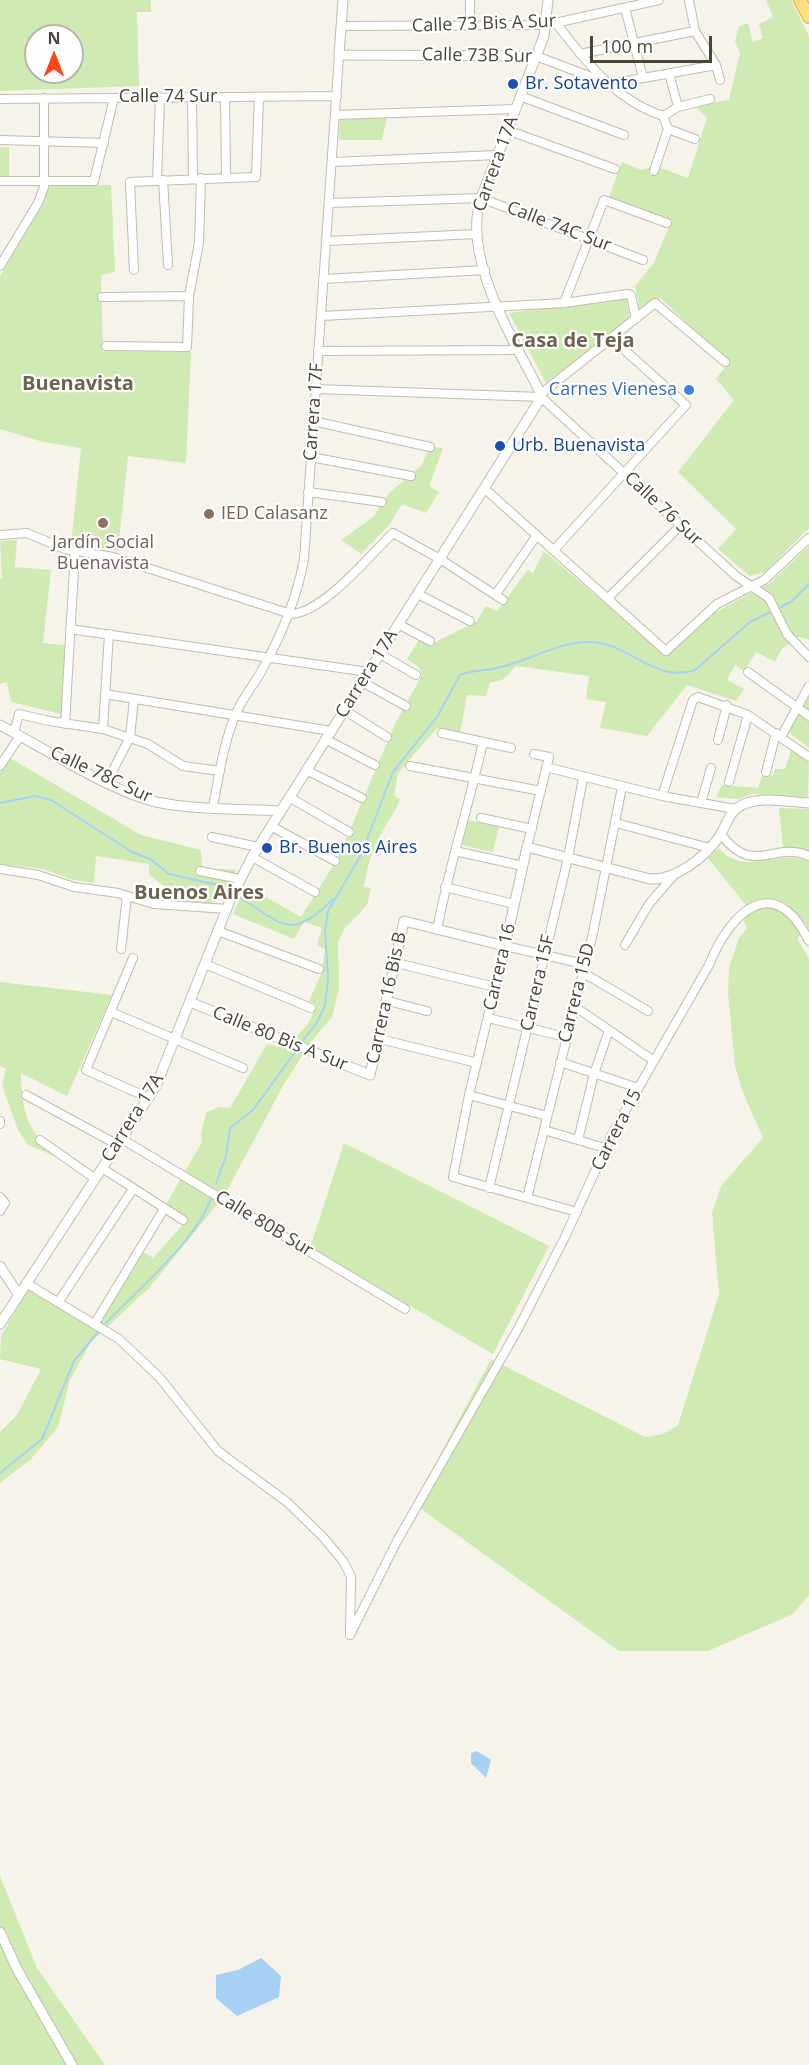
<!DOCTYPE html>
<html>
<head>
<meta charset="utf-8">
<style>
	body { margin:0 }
	#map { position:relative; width:809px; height:2065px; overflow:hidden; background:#f6f3eb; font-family:"Open Sans",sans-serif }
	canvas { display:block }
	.north { position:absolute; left:24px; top:24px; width:60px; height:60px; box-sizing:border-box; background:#fff; border:2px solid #b7b5af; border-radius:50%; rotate:0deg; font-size:16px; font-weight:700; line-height:24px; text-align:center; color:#4b4538 }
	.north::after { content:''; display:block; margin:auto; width:21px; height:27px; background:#ff4619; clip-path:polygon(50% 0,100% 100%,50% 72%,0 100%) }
	.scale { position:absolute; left:590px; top:36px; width:122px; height:27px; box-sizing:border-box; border:3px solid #4b4538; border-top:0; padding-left:8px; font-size:18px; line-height:21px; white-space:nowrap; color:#4b4538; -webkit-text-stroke:4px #fff; paint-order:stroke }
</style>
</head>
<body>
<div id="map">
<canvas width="809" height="2065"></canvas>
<div class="north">N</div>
<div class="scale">100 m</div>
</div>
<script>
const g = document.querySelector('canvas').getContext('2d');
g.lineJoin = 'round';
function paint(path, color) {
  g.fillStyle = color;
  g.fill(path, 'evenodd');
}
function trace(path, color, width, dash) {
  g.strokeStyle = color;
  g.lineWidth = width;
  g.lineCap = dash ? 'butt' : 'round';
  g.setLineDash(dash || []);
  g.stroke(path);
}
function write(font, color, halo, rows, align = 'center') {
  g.font = font + ' "Open Sans",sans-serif';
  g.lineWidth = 4.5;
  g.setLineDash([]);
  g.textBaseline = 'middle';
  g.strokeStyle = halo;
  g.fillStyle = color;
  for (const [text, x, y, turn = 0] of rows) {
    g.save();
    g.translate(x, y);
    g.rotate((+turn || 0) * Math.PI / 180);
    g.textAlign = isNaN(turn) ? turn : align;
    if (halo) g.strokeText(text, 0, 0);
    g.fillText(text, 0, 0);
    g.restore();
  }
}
const green = new Path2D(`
	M0 0H151V12H137L139 86 0 91ZM36 36H72V72H36Z
	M766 0H791L809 36V528L765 572 750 576 718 549 736 529 678 472 734 400 716 379 729 362 660 298 640 312 635 286 653 264 672 220 609 197 622 162 641 170 655 166 688 178 707 118 694 105 729 100 740 53 735 41 739 26 748 23 753 42 763 38 759 24 773 17Z
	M340 117H387L382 140H339Z
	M0 147H9V176H0Z
	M111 185 115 272 101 275 103 351 191 352 186 463 128 456 118 551 71 544 81 448 43 442 0 429V276L35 217 50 186Z
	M626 297 630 320 546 383 509 313Z
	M430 447 443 448 429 486 439 492 426 513 402 504 390 524 361 554 341 540 373 517 389 493 421 466Z
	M17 540 15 567 51 570 43 643 64 645 65 715 11 702 7 682 0 684V579L2 578 0 541Z
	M809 546V640L800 637 782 649 775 662 756 652 744 671 735 665 727 680 744 689 736 701 687 685 647 736 600 728 606 702 586 699 589 676 516 666 504 679 490 683 486 696 467 695 460 733 437 728 398 773 394 796 400 799C396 811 388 821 382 832 372 850 367 867 364 887L371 888 367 905 345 928 338 942 339 988 332 1017 310 1043 283 1086 224 1196 149 1288 91 1342 70 1380 58 1427 31 1459 0 1483V1432L17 1415 41 1369 0 1359 1 1336 28 1289 90 1325 142 1251 153 1258 187 1220 165 1206 202 1142 201 1133 206 1113 219 1107 230 1108 267 1044 285 1048 308 1024 317 1005 309 1001 321 974 325 949 317 945 322 928 304 922 294 939 233 914 246 886 301 917 338 858 395 724 422 675 419 667 407 659 420 638 431 644 476 622 486 606 497 611 528 570 533 573 544 551 664 654 716 612 770 583Z
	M809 697V748L788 732Z
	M792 748 809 761 808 798 753 794 737 799 716 797 722 785 758 788 763 774 773 776 775 769H785Z
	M10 758 141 835 201 850 202 868 236 870 225 893 212 904 165 900 171 891 149 875V864L96 856 94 883 70 879 43 869 0 864V766L3 768Z
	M779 808 809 809V852L783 847Z
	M467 820 499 827 493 852 461 845Z
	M719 848C743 878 779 848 809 861V928L797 938 809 959V1595L793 1614 708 1651H619L414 1504 491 1359 645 1437 663 1434 678 1425 719 1294 712 1213 721 1186 763 1138 742 1090 735 1066 728 993 729 968 739 938 747 928 743 920 745 904 708 858Z
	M0 982 112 995 67 1096 21 1073C22 1108 25 1130 54 1151L52 1155 28 1145 18 1130 2 1085 6 1069 0 1066Z
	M344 1143 549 1246 493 1354 310 1248Z
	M0 1876 37 1968 105 2065H0Z`);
const water = new Path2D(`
	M477 1751 491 1760 486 1778 471 1763V1753Z
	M261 1958 281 1976 279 1997 237 2016 216 1998V1975L238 1970Z`);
const stream = new Path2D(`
	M781 607 792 601 809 584
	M0 803 35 796 51 800 132 852 150 859 169 874 218 885 232 893
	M237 896C280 920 288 945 333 899
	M301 1043 316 1024 325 1006 328 977 325 931 328 911 361 855 393 772 437 717 460 675C472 670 485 671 497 668 527 662 559 641 591 642 629 643 655 684 695 670L750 622 772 611
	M216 1184 226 1156 230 1128 253 1110 298 1048
	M106 1323C138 1289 199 1239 212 1195
	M0 1473 42 1439 74 1361 99 1331`);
const minor = new Path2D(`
	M470 0V26
	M689 0 695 31 716 65 720 80
	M625 8 643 78
	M556 23C586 62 615 100 663 116
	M341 26 546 25 659 0
	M580 54 695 31
	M536 56 610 84 716 65
	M669 73 678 107
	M520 96 624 135
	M192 97 193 178
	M225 97 226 177
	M0 99 337 96
	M335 115 515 109
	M663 116 678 107 710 99
	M668 129 695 139
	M507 130 615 169
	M0 140 104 143
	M333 162 497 155
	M654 171 668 129 663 116
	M157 180 160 98
	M163 180 168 265
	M0 181H94L114 98
	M330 203 481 198 643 260
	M328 241 476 234
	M0 266 38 203 44 187V98
	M134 270 130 182 256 177 259 97
	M323 279 485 270
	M102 297 189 296
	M564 303 604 200 667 223
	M322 316 564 303 628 294 631 295 636 319
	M106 346 187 347 189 296 199 243 201 178
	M318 351 519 350
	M315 389 541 397 736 576 769 598 787 634 809 657
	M541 394 655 303 725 362
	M313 421 430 447
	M311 457 411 476
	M485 489 666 651 717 604 764 580 809 538
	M308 492 382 502
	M0 535 27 533 65 549 113 557 291 614C323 613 370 555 393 533L440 559 503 600
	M554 550 686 405 612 339
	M418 594 470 621
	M496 594 537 535
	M608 598 681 525
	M398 624 430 641
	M70 629 368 672
	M380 654 416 675
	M748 672 809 716
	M362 682 406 706
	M105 694 331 731
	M344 710 387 737
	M65 724 75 551
	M103 729 109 634
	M14 733 19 714 49 721 103 729 148 744 183 766 220 771
	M442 733 511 748
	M781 737 809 686
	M325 739 375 765
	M718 740 727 705
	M0 766 20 736
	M410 766 541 791
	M546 767 662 796 735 809
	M306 770 362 798
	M766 772 776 733
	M107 782 130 737 134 699
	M729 782 748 715
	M662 796 693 700 698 697 748 715 809 757
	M289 797 349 832
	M701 803 711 768
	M213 807C219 775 224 739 238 709 245 695 255 683 262 670 281 636 297 598 304 559L339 55
	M481 818 532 829
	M616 823 710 848
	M271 826 335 861
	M721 834C753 878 774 840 809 856
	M212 837 258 847
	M527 847 549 757 534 754
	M455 851 523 866
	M252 857 315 892
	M0 869 38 875 74 887 118 893 154 904 227 909
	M200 871 240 879
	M445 887 514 904
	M437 930C449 866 469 805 483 742
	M218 931 319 969
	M625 945 649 904 674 875
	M121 949 127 896
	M133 958 86 1070 149 1098
	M396 963 495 987
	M205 964 311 1008
	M582 972 648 1011
	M388 1001 427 1011
	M574 1006 654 1061
	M111 1012 243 1068
	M488 1018 566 1037
	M380 1039 477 1063
	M560 1062 638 1088
	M26 1095 118 1145
	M469 1095 547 1116
	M0 1121V1124
	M544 1130 605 1148
	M122 1139 405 1309
	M40 1140 94 1178
	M578 1140 594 1074 609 1030
	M102 1168 183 1220
	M489 1188 568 858 583 778
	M0 1197 5 1203 0 1211
	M527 1198 593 933 622 787
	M577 1212 453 1177 469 1095 505 946 584 964
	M26 1283 119 1339 160 1378 218 1451 287 1502 323 1537 343 1561 351 1576 350 1635
	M59 1301 133 1189
	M95 1323 164 1209
	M350 1635 397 1541 518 1329 565 1237 612 1134 709 965C730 912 774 870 809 941`);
const tertiary = new Path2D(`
	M343 0 339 55 536 56
	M0 725C44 748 110 791 156 802 196 810 239 809 280 811
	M190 1002 370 1075 404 921 505 946 527 847 650 879C676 880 704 858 719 837 727 825 729 810 744 804 763 796 789 802 809 803
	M0 1266 18 1294
	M0 1324 156 1086 231 898 252 857 539 401 541 394C514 340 461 258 481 198L544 36 548 0
	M0 1932 17 1969 72 2065`);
const trunk = new Path2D(`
	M800 0 809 17`);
const markers = [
	[513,84,6,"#1a4fb4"],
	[689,390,6,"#3f7fe0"],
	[500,446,6,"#1a4fb4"],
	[209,514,6,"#8d6e63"],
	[103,523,6,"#8d6e63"],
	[267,848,6,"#1a4fb4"]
];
const streetNames = [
	["Calle 73 Bis A Sur",484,24,-2],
	["Calle 73B Sur",477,56,1],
	["Calle 74 Sur",168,97],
	["Carrera 17A",496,164,-70],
	["Calle 74C Sur",559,227,21],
	["Carrera 17F",314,412,-86],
	["Calle 76 Sur",663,509,43],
	["Carrera 17A",367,674,-58],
	["Calle 78C Sur",101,775,25],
	["Carrera 16",500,967,-77],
	["Carrera 15F",538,983,-77],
	["Carrera 15D",577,993,-76],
	["Carrera 16 Bis B",387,998,-78],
	["Calle 80 Bis A Sur",280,1039,22],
	["Carrera 17A",133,1118,-58],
	["Carrera 15",617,1130,-63],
	["Calle 80B Sur",264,1224,31]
];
const transitNames = [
	["Br. Sotavento",525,84],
	["Urb. Buenavista",512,446],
	["Br. Buenos Aires",279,848]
];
const shopNames = [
	["Carnes Vienesa",677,390]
];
const educationNames = [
	["IED Calasanz",221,514],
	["Jardín Social",103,543,"center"],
	["Buenavista",103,564,"center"]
];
const neighbourhoodNames = [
	["Casa de Teja",573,341],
	["Buenavista",78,384],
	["Buenos Aires",199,893]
];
paint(green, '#cfebb3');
paint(water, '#a6d1f4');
trace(stream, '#a6d1f4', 2);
trace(minor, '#c2bcad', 10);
trace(tertiary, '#c2bcad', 11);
trace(trunk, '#e5ad36', 14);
trace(minor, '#fff', 8);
trace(tertiary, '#fff', 9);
trace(trunk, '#ffde84', 12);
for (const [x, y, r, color] of markers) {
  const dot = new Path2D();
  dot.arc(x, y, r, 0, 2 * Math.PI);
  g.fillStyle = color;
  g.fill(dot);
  trace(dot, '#fff', 2);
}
write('18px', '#4b4538', '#fff', streetNames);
write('18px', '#164399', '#fff', transitNames, 'left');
write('18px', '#366cbe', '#fff', shopNames, 'right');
write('18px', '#785e54', '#fff', educationNames, 'left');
write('bold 20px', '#6f634f', '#fff', neighbourhoodNames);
</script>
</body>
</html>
